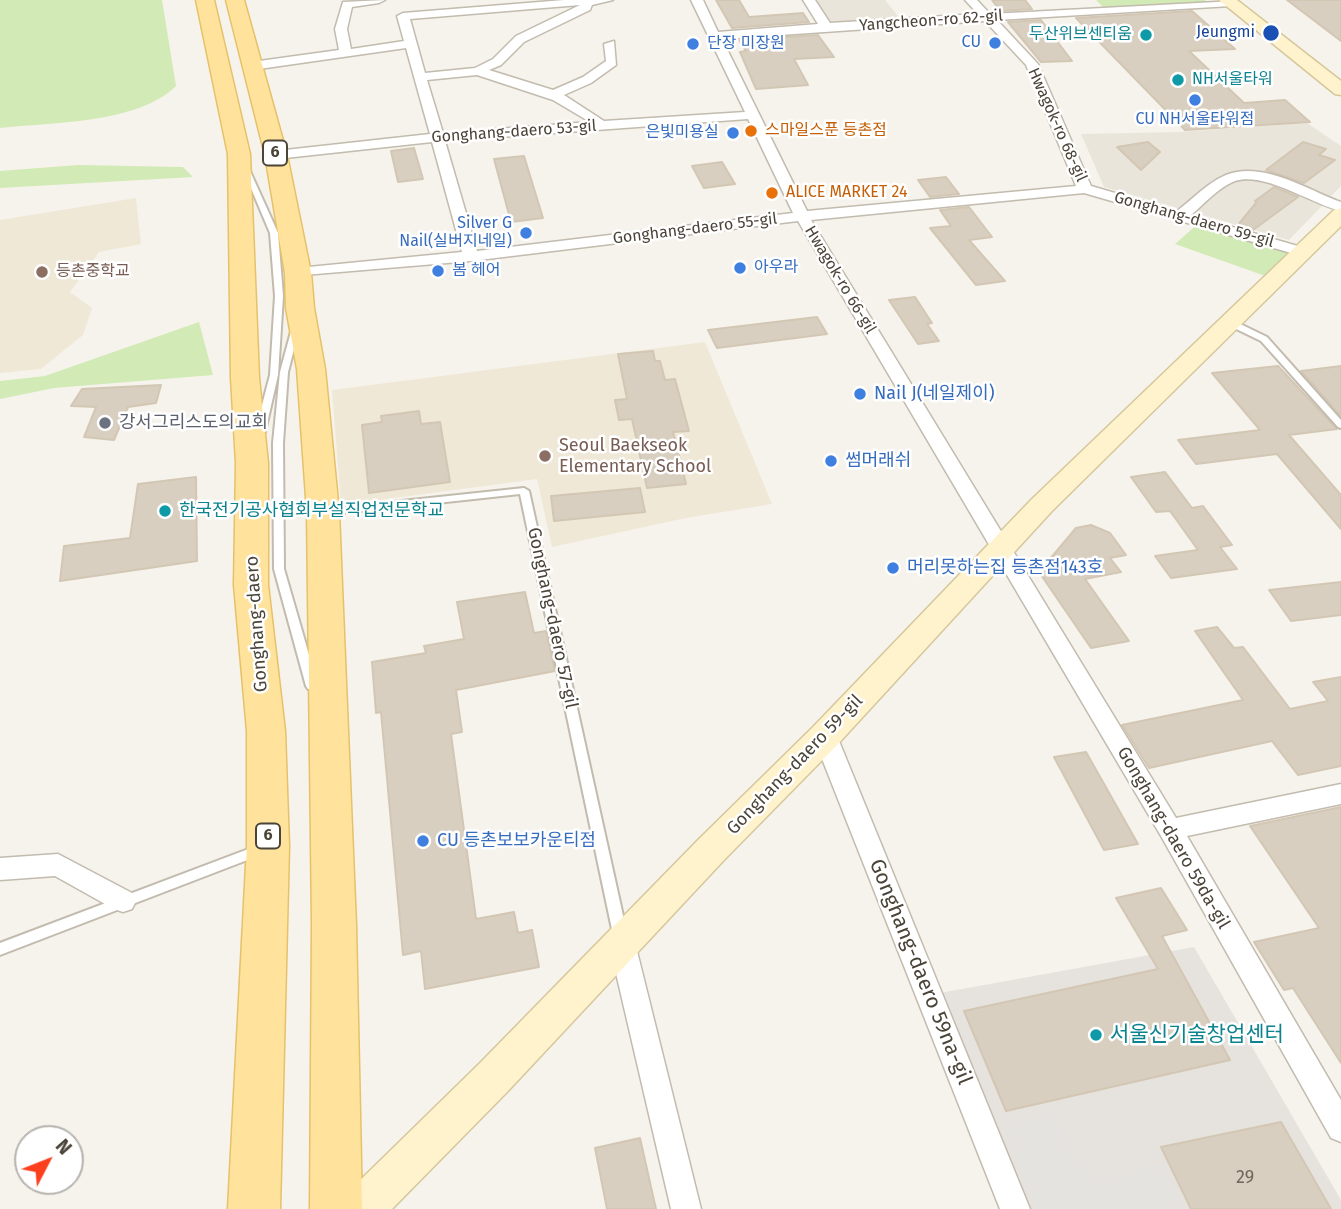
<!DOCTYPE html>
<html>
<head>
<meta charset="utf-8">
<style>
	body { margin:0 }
	#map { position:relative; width:1341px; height:1209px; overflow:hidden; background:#f6f3ec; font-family:"Fira Sans",sans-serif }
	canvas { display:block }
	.north { position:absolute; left:14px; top:1125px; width:70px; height:70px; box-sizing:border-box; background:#fff; border:2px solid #b7b4b0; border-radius:50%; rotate:48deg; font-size:19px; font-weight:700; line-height:28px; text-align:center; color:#4b4439 }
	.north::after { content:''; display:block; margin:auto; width:24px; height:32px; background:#fc3f1d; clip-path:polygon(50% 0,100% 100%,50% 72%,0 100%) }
</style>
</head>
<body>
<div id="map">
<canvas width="1341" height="1209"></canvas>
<div class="north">N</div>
</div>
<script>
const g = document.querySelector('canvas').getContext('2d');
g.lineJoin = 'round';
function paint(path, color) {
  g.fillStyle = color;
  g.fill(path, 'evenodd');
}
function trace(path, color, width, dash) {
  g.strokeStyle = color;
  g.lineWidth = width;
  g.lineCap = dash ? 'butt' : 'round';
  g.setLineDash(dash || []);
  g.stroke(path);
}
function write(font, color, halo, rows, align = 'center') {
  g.font = font + ' "Fira Sans","Noto Sans KR",sans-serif';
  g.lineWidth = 5;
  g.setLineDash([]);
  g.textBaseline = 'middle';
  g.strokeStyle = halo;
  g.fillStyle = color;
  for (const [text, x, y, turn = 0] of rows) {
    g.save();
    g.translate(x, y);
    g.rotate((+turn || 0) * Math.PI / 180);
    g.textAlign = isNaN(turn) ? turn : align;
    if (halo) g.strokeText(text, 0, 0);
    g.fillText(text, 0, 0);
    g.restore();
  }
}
const residential = new Path2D(`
	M812 0H885L902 21 827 23Z
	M1307 123 1341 146V186L1289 240 1104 187 1081 134 1179 132Z`);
const industrial = new Path2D(`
	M1194 947 1341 1200V1209H1027L940 993Z`);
const education = new Path2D(`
	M136 198 141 244 99 252 70 292 92 308 83 335 41 369 0 373V220Z
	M705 342 772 504 686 518 552 547 537 479 341 505 332 390Z`);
const green = new Path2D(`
	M0 0H162L176 86C137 124 53 122 0 128Z
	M1096 0H1205L1208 3 1105 9Z
	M78 165 183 167 193 177 0 188V171Z
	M1199 223 1298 252 1271 278 1175 244Z
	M199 322 213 375 54 388 0 399V381L45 376Z`);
const parking = new Path2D(`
	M1057 1115 1076 1162 1100 1180 1162 1164 1183 1209H1036L1004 1125Z`);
const building = new Path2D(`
	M716 0H739L749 17 803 13 809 22 732 28Z
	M992 0H1025L1032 9 1000 11Z
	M1287 0H1341V41Z
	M1192 11 1235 49 1189 51 1244 103 1285 100 1310 122 1185 130 1076 18Z
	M1041 20 1072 61 1041 62 1008 22Z
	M818 35 834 57 794 59 808 85 756 89 740 52 746 51 739 40Z
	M1148 142 1160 152 1141 170 1117 147Z
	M1303 142 1326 149 1319 155 1335 160 1304 183 1266 170Z
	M414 148 423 179 398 182 391 151Z
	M524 156 543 218 511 222 494 159Z
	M722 162 735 184 704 188 692 166Z
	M946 177 959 194 930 197 918 180Z
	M1274 187 1298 197 1253 230 1237 226 1256 203 1255 201Z
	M969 207 992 237 969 240 1005 281 976 285 930 228 951 226 940 210Z
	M915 297 932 323 927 324 939 341 918 344 889 300Z
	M817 317 827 334 717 348 708 330Z
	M653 351 655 361H660L665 380 675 379 689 431 673 432 686 484 647 488 632 419 619 420 615 400 627 399 618 354Z
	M1278 366 1337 429 1289 435 1341 495V529L1277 454 1196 464 1178 440 1260 430 1212 373Z
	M1341 366V416L1301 371Z
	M161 385 156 403 128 407 114 440 84 437 96 407 71 406 82 389Z
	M419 411 421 424 440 422 450 482 369 493 362 425 382 422 381 416Z
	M1165 472 1192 508 1203 506 1232 545 1220 547 1237 569 1171 578 1155 556 1198 550 1170 511 1156 512 1131 477Z
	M196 477 197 561 60 581 64 546 130 538 138 484Z
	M640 488 645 512 554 521 551 496Z
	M1091 525 1110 533 1126 555 1110 558 1121 572 1085 579 1129 641 1091 648 1039 572 1076 528Z
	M1341 582V615L1291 621 1269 590Z
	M525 592 534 633 546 631 555 671 456 690 462 732 451 734 476 919 514 912 518 933 532 930 539 967 425 989 421 951 403 955 381 712 376 713 372 662 426 653 424 646 464 639 457 602Z
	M1217 627 1234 648 1243 647 1290 709 1328 701 1313 682 1341 677V766L1298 775 1272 741 1149 768 1122 725 1243 700 1195 631Z
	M1086 752 1138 844 1104 850 1054 757Z
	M1341 807V1063L1293 988 1284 990 1254 942 1319 928 1250 826Z
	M1161 888 1187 930 1162 936 1230 1060 1006 1111 964 1011 1158 969 1116 898Z
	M1281 1122 1331 1209H1191L1161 1147Z
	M640 1138 656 1209H607L595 1148Z`);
const service = new Path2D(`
	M246 167 249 169 278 233 283 296 278 375 265 432 260 435 255 432 270 375 275 296 270 233 243 169Z
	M1228 321H1234L1267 337 1341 420V428L1338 427 1261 341 1228 325Z
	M292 328H295L299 330 288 372 283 443 284 569 318 686 316 689H308L306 686 274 569 273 443 280 372Z
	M524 488 529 491 627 934 625 938 620 940 615 938 613 934 520 494 326 515 321 512 326 509Z
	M259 845 263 846 265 850 263 854 0 955V943Z`);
const minor = new Path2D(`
	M385 0 379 3 352 7 347 29 351 49 404 41 397 16 403 13 564 0H613L592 5 590 10 524 42 501 65 489 70 553 90 583 77 606 61 604 44 614 41 616 65 591 83 564 95 604 121 745 112 691 0H703L718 32 818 24 803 0H815L830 23 978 14 965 0H977L990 14 1235 1 1237 3 1231 6 997 20 1038 64 1091 186 1177 211C1193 199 1207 183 1226 175 1262 160 1308 190 1341 202V211C1312 204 1264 171 1235 181 1219 187 1204 204 1191 215L1308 249 1311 252 1308 255H1298L1084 193 811 220 1176 818 1341 784V804L1187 836 1341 1100V1142L1331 1138 1161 836 798 221 471 261 292 276 290 273 292 270 298 268 462 252 432 142 276 159 269 155 276 151 430 134 406 48 252 70 246 66 252 62 339 50 335 29 343 2ZM580 5 516 36 493 59 475 68 425 73 410 19ZM985 21 1026 65 1076 186 807 211 722 39ZM477 75 553 100 590 122 443 133 427 80ZM748 119 793 213 477 251 445 141Z
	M825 727 833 730 837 736 1030 1209H1000L813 736 817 730Z
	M58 854 132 893 136 901 132 909 123 912 114 909 55 876 0 880V858Z
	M622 931 631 935 635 943 701 1209H671L609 943 613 935Z`);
const secondary = new Path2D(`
	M1219 0H1237L1341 81V95L1335 94Z
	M1341 208V226L1052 511 837 745 724 860 508 1091 392 1209H339L346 1194 480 1063 698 840 813 727 1032 499 1334 210Z`);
const primary = new Path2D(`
	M196 0H214L250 154 259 378 268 463V585L285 731 289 846 280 1209H228L247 846V731L234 585 236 463 231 378 228 154Z
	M226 0H244L287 155 311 273 314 308 325 369 339 512 356 925 362 1209H310L312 925 307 512 297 369 286 308 285 273 265 155Z`);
const markers = [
	[1271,33,9,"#1a4fb4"],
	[1146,35,7,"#0f9aa8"],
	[995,43,7,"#3f7fe0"],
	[693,44,7,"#3f7fe0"],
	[1178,80,7,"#0f9aa8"],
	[1195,100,7,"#3f7fe0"],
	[751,131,7,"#e8710a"],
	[733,133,7,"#3f7fe0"],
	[772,193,7,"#e8710a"],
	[526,233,7,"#3f7fe0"],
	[740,268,7,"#3f7fe0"],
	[438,271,7,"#3f7fe0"],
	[42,272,7,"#8d6e63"],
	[860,394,7,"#3f7fe0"],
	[105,423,7,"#6b7280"],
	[545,456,7,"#8d6e63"],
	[831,461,7,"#3f7fe0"],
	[165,511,7,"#0f9aa8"],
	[893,568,7,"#3f7fe0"],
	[423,841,7,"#3f7fe0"],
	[1096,1035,7,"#0f9aa8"]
];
const farStreetnames = [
	["Yangcheon-ro 62-gil",931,21,-4],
	["Hwagok-ro 68-gil",1057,125,66],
	["Gonghang-daero 53-gil",514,132,-4],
	["Gonghang-daero 59-gil",1194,220,16],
	["Gonghang-daero 55-gil",695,229,-7],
	["Hwagok-ro 66-gil",840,280,59]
];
const farTransitnames = [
	["Jeungmi",1255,33]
];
const farCulturenames = [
	["두산위브센티움",1132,35],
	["NH서울타워",1192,80,"left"]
];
const farShopnames = [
	["CU",981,43],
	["단장 미장원",707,44,"left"],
	["CU NH서울타워점",1195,120,"center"],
	["은빛미용실",719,133],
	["Silver G",512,224],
	["Nail(실버지네일)",512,242],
	["아우라",754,268,"left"],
	["봄 헤어",452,271,"left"]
];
const farFoodnames = [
	["스마일스푼 등촌점",765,131],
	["ALICE MARKET 24",786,193]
];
const shields = [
	[275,153,24],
	[268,836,24]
];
const shieldNames = [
	["6",275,153],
	["6",268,836]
];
const farEducationnames = [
	["등촌중학교",56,272]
];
const shopNames = [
	["Nail J(네일제이)",874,394],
	["썸머래쉬",845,461],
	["머리못하는집 등촌점143호",907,568],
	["CU 등촌보보카운티점",437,841]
];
const worshipNames = [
	["강서그리스도의교회",119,423]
];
const educationNames = [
	["Seoul Baekseok",559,446],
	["Elementary School",559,467]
];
const cultureNames = [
	["한국전기공사협회부설직업전문학교",179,511]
];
const streetNames = [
	["Gonghang-daero 57-gil",552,618,78],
	["Gonghang-daero",257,624,-94],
	["Gonghang-daero 59-gil",795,765,-46],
	["Gonghang-daero 59da-gil",1173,838,60]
];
const nearNumbernames = [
	["29",1245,1178]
];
const nearStreetnames = [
	["Gonghang-daero 59na-gil",920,972,68]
];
const nearCulturenames = [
	["서울신기술창업센터",1110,1035]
];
paint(residential, '#eae5da');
paint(industrial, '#e6e2dd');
paint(education, '#efe8d6');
paint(green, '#d2eab5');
paint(parking, '#e5e3e0');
paint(building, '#d8cfc1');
trace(building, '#d3c7b4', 2);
trace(service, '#c2bbae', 4);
trace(minor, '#c2bbae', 3);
trace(secondary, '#d6c79b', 3);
trace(primary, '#e6c16a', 3);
paint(service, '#fff');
paint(minor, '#fff');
paint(secondary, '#fff3cd');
paint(primary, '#ffe39c');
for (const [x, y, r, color] of markers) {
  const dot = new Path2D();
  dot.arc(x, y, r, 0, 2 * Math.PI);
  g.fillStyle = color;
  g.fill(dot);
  trace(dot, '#fff', 2.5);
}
write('16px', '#4b4439', '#fff', farStreetnames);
write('16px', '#164399', '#fff', farTransitnames, 'right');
write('16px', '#0d838f', '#fff', farCulturenames, 'right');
write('16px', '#366cbe', '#fff', farShopnames, 'right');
write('16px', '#c56008', '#fff', farFoodnames, 'left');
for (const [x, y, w] of shields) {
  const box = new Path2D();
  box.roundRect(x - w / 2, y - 12.5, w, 25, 5);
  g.fillStyle = '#fff';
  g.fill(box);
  trace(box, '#4b4439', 2);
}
write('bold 16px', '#4b4439', null, shieldNames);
write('16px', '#785e54', '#fff', farEducationnames, 'left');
write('18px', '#366cbe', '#fff', shopNames, 'left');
write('18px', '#5b616d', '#fff', worshipNames, 'left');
write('18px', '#785e54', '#fff', educationNames, 'left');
write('18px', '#0d838f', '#fff', cultureNames, 'left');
write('18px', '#4b4439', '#fff', streetNames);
write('18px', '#6e675b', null, nearNumbernames);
write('21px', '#4b4439', '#fff', nearStreetnames);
write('21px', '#0d838f', '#fff', nearCulturenames, 'left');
</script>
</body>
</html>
